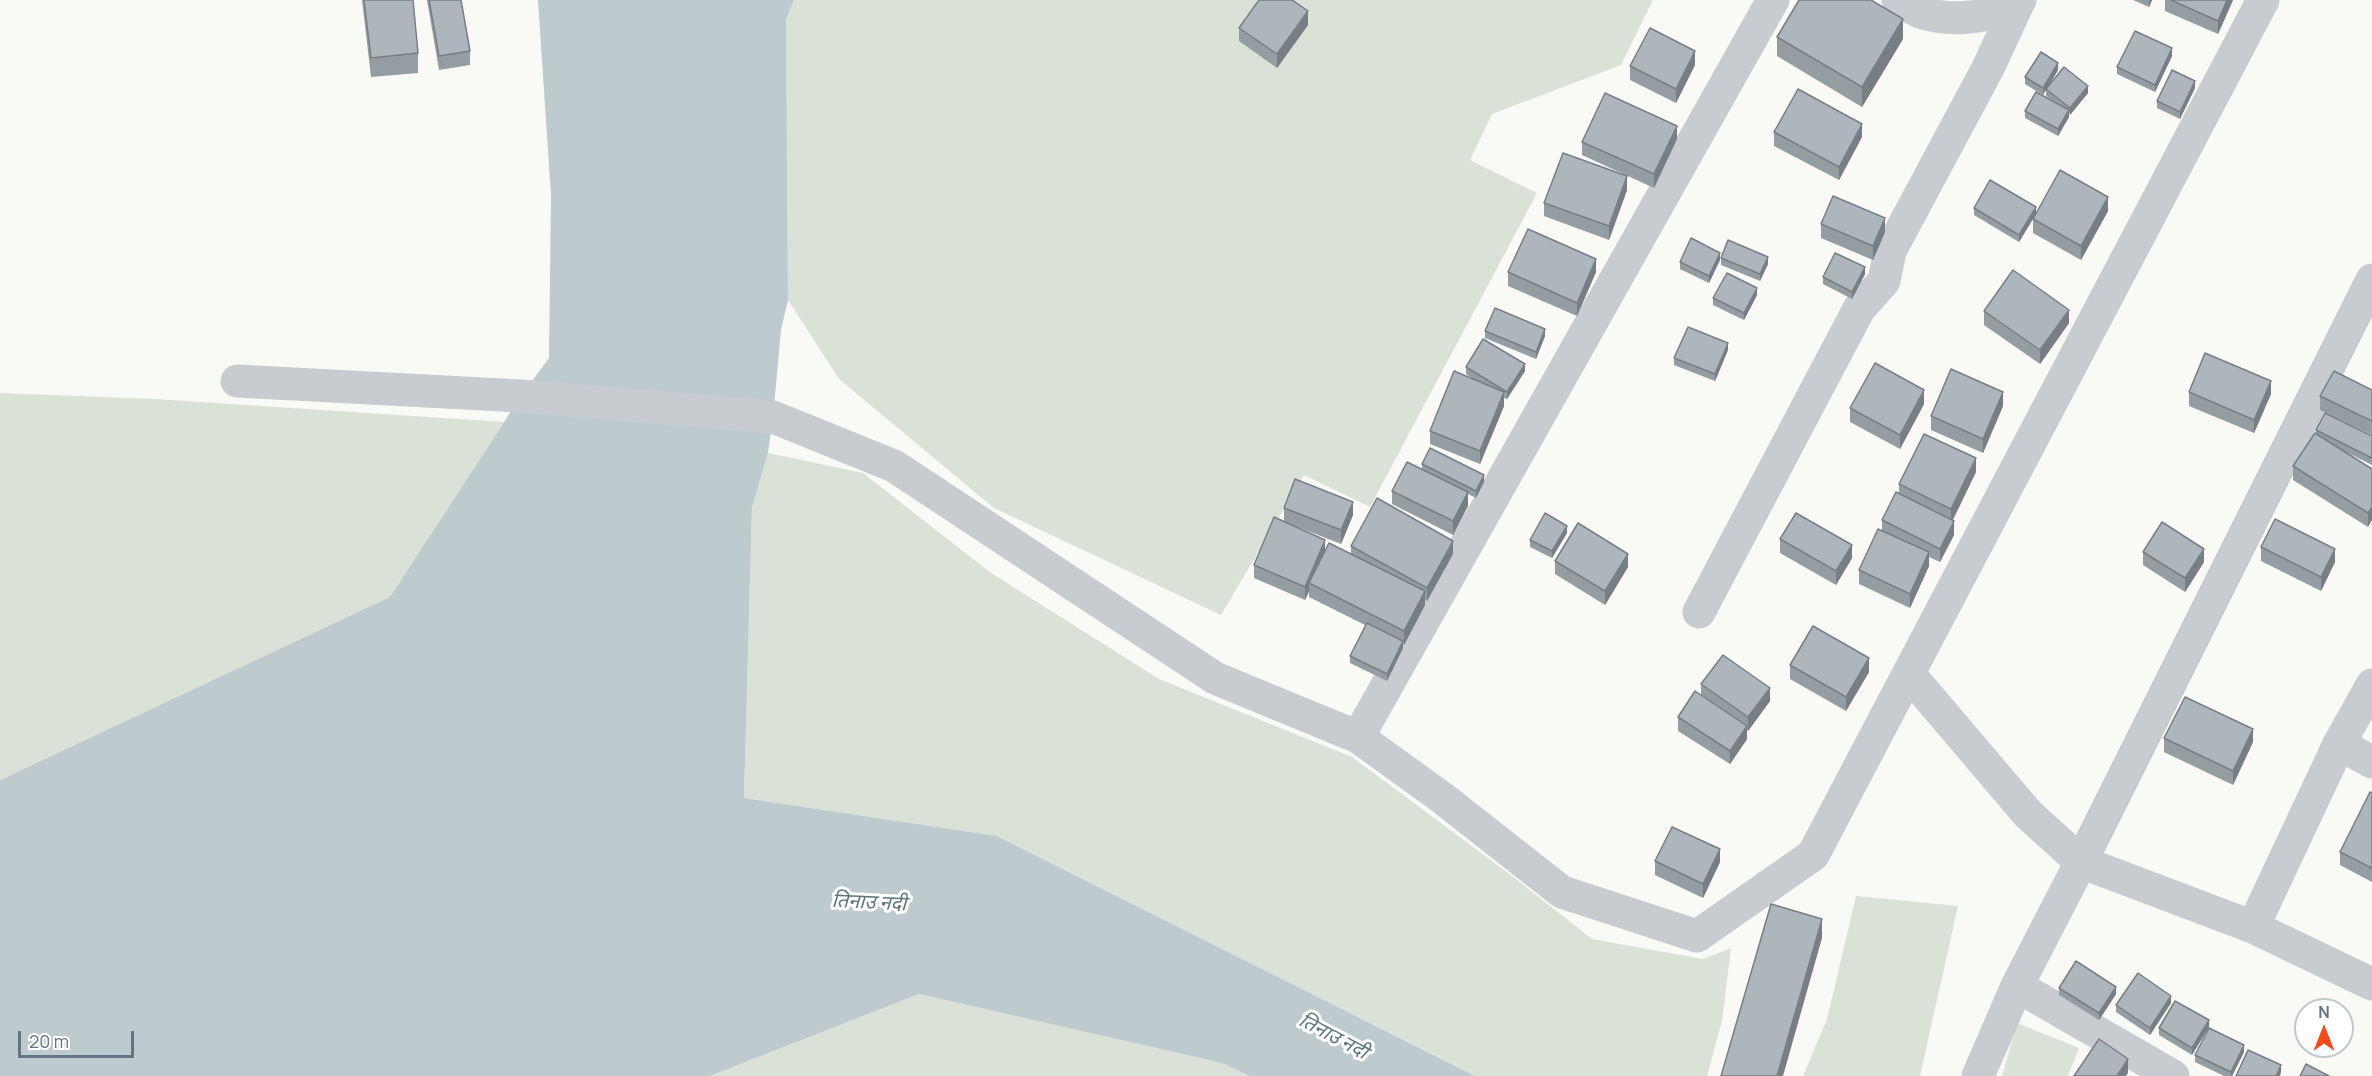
<!DOCTYPE html>
<html>
<head>
<meta charset="utf-8">
<style>
	body { margin:0 }
	#map { position:relative; width:2372px; height:1076px; overflow:hidden; background:#f9f9f6; font-family:Manrope,sans-serif }
	canvas { display:block }
	.north { position:absolute; left:2294px; top:998px; width:60px; height:60px; box-sizing:border-box; background:#fff; border:2px solid #c0c8ce; border-radius:50%; rotate:0deg; font-size:16px; font-weight:700; line-height:24px; text-align:center; color:#617584 }
	.north::after { content:''; display:block; margin:auto; width:21px; height:27px; background:#f5491a; clip-path:polygon(50% 0,100% 100%,50% 72%,0 100%) }
	.scale { position:absolute; left:18px; top:1031px; width:116px; height:27px; box-sizing:border-box; border:3px solid #617584; border-top:0; padding-left:8px; font-size:18px; line-height:21px; white-space:nowrap; color:#617584; -webkit-text-stroke:4px #fff; paint-order:stroke }
</style>
</head>
<body>
<div id="map">
<canvas width="2372" height="1076"></canvas>
<div class="north">N</div>
<div class="scale">20 m</div>
</div>
<script>
const g = document.querySelector('canvas').getContext('2d');
g.lineJoin = 'round';
function paint(path, color) {
  g.fillStyle = color;
  g.fill(path, 'evenodd');
}
function trace(path, color, width, dash) {
  g.strokeStyle = color;
  g.lineWidth = width;
  g.lineCap = dash ? 'butt' : 'round';
  g.setLineDash(dash || []);
  g.stroke(path);
}
function write(font, color, halo, rows, align = 'center') {
  g.font = font + ' Manrope,"Noto Sans Devanagari",sans-serif';
  g.lineWidth = 6;
  g.setLineDash([]);
  g.textBaseline = 'middle';
  g.strokeStyle = halo;
  g.fillStyle = color;
  for (const [text, x, y, turn = 0] of rows) {
    g.save();
    g.translate(x, y);
    g.rotate((+turn || 0) * Math.PI / 180);
    g.textAlign = isNaN(turn) ? turn : align;
    if (halo) g.strokeText(text, 0, 0);
    g.fillText(text, 0, 0);
    g.restore();
  }
}
const green = new Path2D(`
	M794 0H1653L1621 65 1492 114 1470 160 1537 193 1370 507 1304 475 1221 615 994 508 839 379 788 300 786 20Z
	M0 393 155 399 504 422 390 597 0 780Z
	M768 453 863 473 991 573 1159 679 1352 757 1512 876 1592 939 1703 959 1731 948 1722 1021 1707 1076H1475L997 836 744 798 752 507Z
	M1856 896 1958 906 1920 1076H1803L1827 1019Z
	M919 994 1222 1063 1249 1076H710Z
	M2017 1023 2079 1048 2068 1076H2002Z`);
const water = new Path2D(`
	M538 0H794L786 20 788 300 781 330 773 417 768 453 752 507 744 798 997 836 1475 1076H1249L1222 1063 919 994 710 1076H0V780L390 597 521 396 549 358 551 195Z`);
const minor = new Path2D(`
	M1898 0C1906 4 1915 10 1923 13 1952 22 1996 18 2020 0
	M237 381 521 396 773 417 894 466 1215 678 1358 737 1773 0
	M1699 612 1859 309 1884 281 1890 251 1988 68 2019 1
	M1909 674 2028 814 2081 862 2253 927 2372 984
	M1358 737 1441 797 1562 892 1697 936 1813 855 2263 0
	M2339 744 2372 762
	M2253 927 2339 744 2372 685
	M2017 986 2081 862 2372 280
	M1978 1076 2017 986 2173 1076`);
const wall = new Path2D(`
	M362 0H413L418 53V73L371 77Z
	M427 0H461L470 51V65L439 70Z
	M2133 0H2152L2149 7Z
	M2165 0H2233L2218 34 2165 11Z
	M1308 25 1277 68 1239 41V28Z
	M1777 37 1903 39 1862 107 1777 56Z
	M2172 56 2155 92 2117 74V67Z
	M1695 65 1676 103 1630 80V66Z
	M2058 70 2047 89 2088 93 2070 115 2069 113V117L2058 136 2025 118V111L2053 101 2046 96V89L2043 95 2025 84V77Z
	M2195 88 2180 119 2157 108V101Z
	M1774 132 1862 137 1839 180 1774 146Z
	M1677 139 1654 188 1582 155V142Z
	M1627 190 1609 240 1544 216V203Z
	M1974 208 2036 214 2108 211 2081 260 2033 233V219L2034 217 2019 242 1974 215Z
	M1821 224 1885 232 1873 260 1821 238Z
	M1721 258 1768 264 1760 281 1721 265Z
	M1720 260 1709 283 1680 269V262Z
	M1508 272H1596L1577 316 1508 286Z
	M1865 274 1852 299 1823 284V277Z
	M1757 295 1744 320 1713 305V298Z
	M1984 311 2069 323 2040 364 1984 325Z
	M1485 331 1545 336 1536 359 1485 338Z
	M1728 350 1715 381 1674 365V358Z
	M1466 367 1525 371 1507 399 1504 398V406L1480 464 1430 444V431L1476 381 1466 374Z
	M2372 390V435L2320 410V396Z
	M2189 392 2271 394 2254 433 2189 406Z
	M1924 404 1900 449 1850 422V408Z
	M2003 406 1983 453 1931 430V416Z
	M2316 430 2372 436V465L2344 451 2372 469 2368 527 2293 480V466L2316 433Z
	M1422 464 1484 482 1476 498 1468 494V506L1453 535 1392 504V491L1422 469Z
	M1976 472 1953 520 1954 535 1940 562 1929 557V566L1910 608 1859 584V570L1882 530V520L1899 494V484Z
	M1284 508 1353 515 1341 544 1290 524 1325 550 1351 555V546L1453 554 1427 601 1425 600V605L1404 645 1403 644V648L1387 681 1350 663V656L1365 625 1309 597V591L1305 600 1254 578V565L1284 521Z
	M1567 533 1552 558 1530 547V540Z
	M1780 539 1852 558 1836 585 1780 553Z
	M2261 547 2335 562 2321 591 2261 561Z
	M2143 552 2204 562 2185 592 2143 565Z
	M1555 561 1628 567 1605 605 1555 574Z
	M1790 665 1869 672 1846 711 1790 679Z
	M1701 684 1770 701 1748 731 1747 730V739L1730 764 1678 731V717L1701 696Z
	M2164 738 2253 742 2233 785 2164 752Z
	M2372 793V882L2340 865V852Z
	M1655 861 1720 862 1703 898 1655 875Z
	M2059 988 2116 994 2099 1020 2059 995Z
	M2171 1003 2150 1035 2116 1012V1005Z
	M2209 1027 2192 1055 2159 1035V1028Z
	M2244 1052 2232 1076H2224L2195 1062V1055Z`);
const shadedWall = new Path2D(`
	M2149 0H2152L2149 7Z
	M2227 0H2233L2218 34V21Z
	M1308 11V25L1277 68V54Z
	M1903 19V39L1862 107V87Z
	M2172 48V56L2155 92V85Z
	M1695 51V65L1676 103V89Z
	M2058 63V70L2043 95V88Z
	M2195 81V88L2180 119V112Z
	M2088 86V93L2070 115V108Z
	M2069 110V117L2058 136V129Z
	M1862 124V137L1839 180V167Z
	M1677 126V139L1654 188V174Z
	M1627 176V190L1609 240V226Z
	M2108 197V211L2081 260V246Z
	M2036 207V214L2019 242V235Z
	M1885 218V232L1873 260V246Z
	M1720 253V260L1709 283V276Z
	M1768 257V264L1760 281V274Z
	M1596 259V272L1577 316V303Z
	M1865 267V274L1852 299V292Z
	M1757 288V295L1744 320V313Z
	M2069 310V323L2040 364V350Z
	M1545 329V336L1536 359V352Z
	M1728 343V350L1715 381V374Z
	M1525 364V371L1507 399V392Z
	M2271 381V394L2254 433V420Z
	M1924 390V404L1900 449V435Z
	M1504 392V406L1480 464V451Z
	M2003 392V406L1983 453V439Z
	M1976 458V472L1951 523V509Z
	M1484 475V482L1476 498V491Z
	M1468 492V506L1453 535V521Z
	M1353 502V515L1341 544V530Z
	M2372 507V520L2368 527V513Z
	M1954 521V535L1940 562V549Z
	M1567 526V533L1552 558V551Z
	M1325 540V553L1309 583V591L1305 600V587Z
	M1453 541V554L1427 601V588Z
	M1852 545V558L1836 585V571Z
	M2204 549V562L2185 592V578Z
	M2335 549V562L2321 591V577Z
	M1929 552V566L1910 608V594Z
	M1628 554V567L1605 605V591Z
	M1425 591V605L1404 645V631Z
	M1403 641V648L1387 681V674Z
	M1869 658V672L1846 711V697Z
	M1770 688V701L1748 731V717Z
	M1747 726V739L1730 764V751Z
	M2253 729V742L2233 785V771Z
	M1720 849V862L1703 898V884Z
	M1822 919V938L1783 1076H1777Z
	M2116 987V994L2099 1020V1013Z
	M2171 996V1003L2150 1035V1028Z
	M2209 1020V1027L2192 1055V1048Z
	M2244 1045V1052L2232 1076H2231V1072Z
	M2128 1059V1073L2126 1076H2117Z
	M2281 1065V1072L2280 1076H2276Z`);
const building = new Path2D(`
	M364 0H413L418 53 371 58Z
	M429 0H461L470 51 439 56Z
	M1259 0H1292L1308 11 1277 54 1239 28Z
	M1799 0H1871L1903 19 1862 87 1777 37Z
	M2171 0H2227L2218 21Z
	M1650 28 1695 51 1676 89 1630 66Z
	M2135 31 2172 48 2155 85 2117 67Z
	M2041 52 2058 63 2043 88 2025 77Z
	M2064 67 2088 86 2070 108 2046 89Z
	M2172 70 2195 81 2180 112 2157 101Z
	M1798 89 1862 124 1839 167 1774 132Z
	M2036 92 2069 110 2058 129 2025 111Z
	M1605 93 1677 126 1654 174 1582 142Z
	M1563 153 1627 176 1609 226 1544 203Z
	M2060 170 2108 197 2081 246 2033 219Z
	M1990 180 2036 207 2019 235 1974 208Z
	M1833 196 1885 218 1873 246 1821 224Z
	M1528 229 1596 259 1577 303 1508 272Z
	M1691 238 1720 253 1709 276 1680 262Z
	M1728 240 1768 257 1760 274 1721 258Z
	M1835 253 1865 267 1852 292 1823 277Z
	M2013 270 2069 310 2040 350 1984 311Z
	M1727 273 1757 288 1744 313 1713 298Z
	M1495 308 1545 329 1536 352 1485 331Z
	M1688 327 1728 343 1715 374 1674 358Z
	M1483 339 1525 364 1507 392 1466 367Z
	M2205 353 2271 381 2254 420 2189 392Z
	M1875 363 1924 390 1900 435 1850 408Z
	M1951 369 2003 392 1983 439 1931 416Z
	M1454 371 1504 392 1480 451 1430 431Z
	M2334 371 2372 390V421L2320 396Z
	M2325 413 2372 436V458L2316 430Z
	M2315 433 2372 469V507L2368 513 2293 466Z
	M1924 434 1976 458 1951 509 1899 484Z
	M1430 448 1484 475 1476 491 1422 464Z
	M1407 462 1468 492 1453 521 1392 491Z
	M1295 479 1353 502 1341 530 1284 508Z
	M1896 492 1954 521 1940 549 1882 520Z
	M1377 498 1453 541 1427 588 1351 546Z
	M1545 513 1567 526 1552 551 1530 540Z
	M1796 513 1852 545 1836 571 1780 539Z
	M1274 517 1325 540 1305 587 1254 565Z
	M2275 519 2335 549 2321 577 2261 547Z
	M2162 522 2204 549 2185 578 2143 552Z
	M1578 523 1628 554 1605 591 1555 561Z
	M1878 529 1929 552 1910 594 1859 570Z
	M1329 543 1425 591 1404 631 1309 583Z
	M1367 623 1403 641 1387 674 1350 656Z
	M1813 626 1869 658 1846 697 1790 665Z
	M1723 655 1770 688 1748 717 1701 684Z
	M1695 691 1747 726 1730 751 1678 717Z
	M2185 697 2253 729 2233 771 2164 738Z
	M2370 792 2372 793V868L2340 852Z
	M1672 827 1720 849 1703 884 1655 861Z
	M1771 904 1822 919 1777 1076H1721Z
	M2076 961 2116 987 2099 1013 2059 988Z
	M2138 973 2171 996 2150 1028 2116 1005Z
	M2175 1001 2209 1020 2192 1048 2159 1028Z
	M2209 1028 2244 1045 2231 1072 2195 1055Z
	M2099 1039 2128 1059 2117 1076H2074Z
	M2248 1050 2281 1065 2276 1076H2236Z
	M2306 1064 2329 1076H2300Z`);
const waterNames = [
	["तिनाउ नदी",869,903,3],
	["तिनाउ नदी",1333,1037,28]
];
paint(green, '#dae1d7');
paint(water, '#bdcace');
trace(minor, '#c8ccd0', 33);
paint(wall, '#949da2');
paint(shadedWall, '#787f84');
paint(building, '#acb6bc');
trace(building, '#787f84', 1.5);
write('italic 20px', '#5c767e', '#fff', waterNames);
</script>
</body>
</html>
